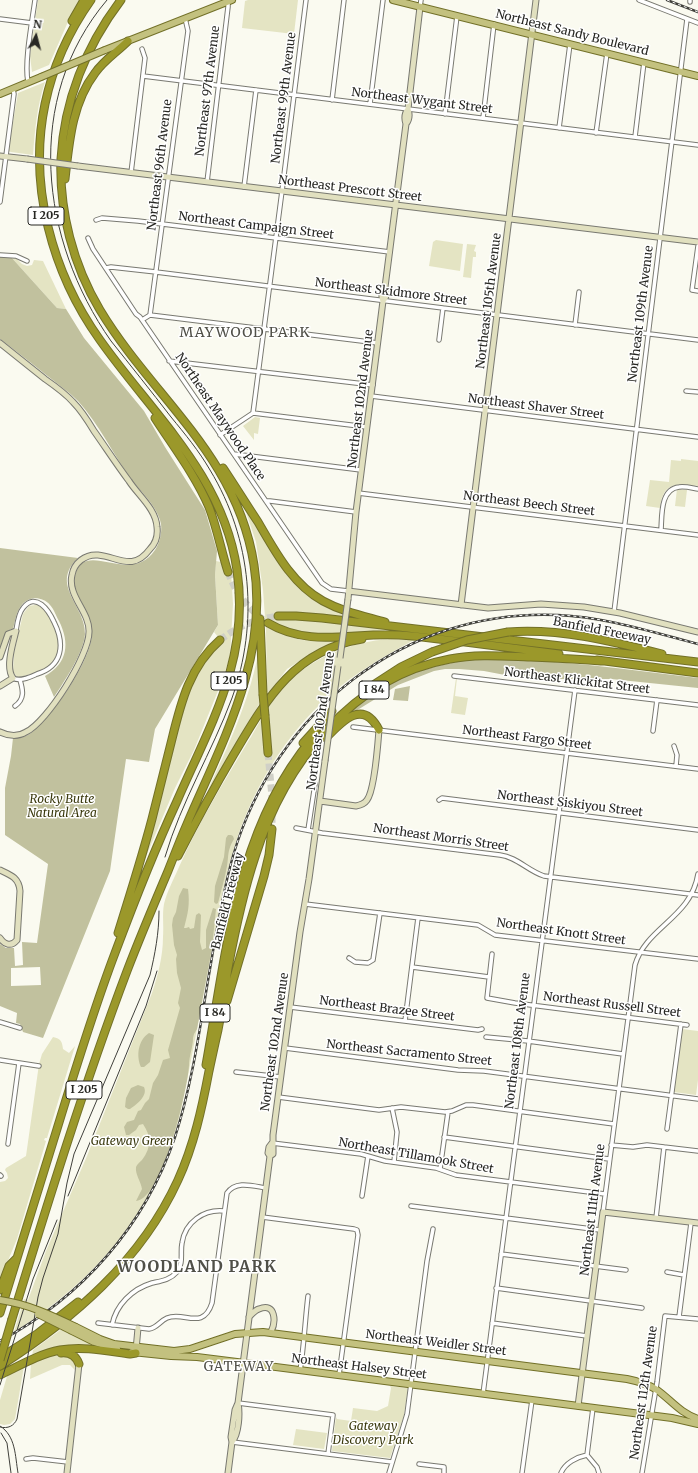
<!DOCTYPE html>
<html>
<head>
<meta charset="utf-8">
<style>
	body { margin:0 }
	#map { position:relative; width:698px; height:1473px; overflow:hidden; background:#fafaf0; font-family:Merriweather,serif }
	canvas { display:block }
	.north { position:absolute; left:16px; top:16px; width:40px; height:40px; -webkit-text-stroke:3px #fff; paint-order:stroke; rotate:7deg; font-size:11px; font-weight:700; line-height:16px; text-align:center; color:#272723 }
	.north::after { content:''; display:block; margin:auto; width:14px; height:18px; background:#272723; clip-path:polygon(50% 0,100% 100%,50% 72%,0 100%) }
</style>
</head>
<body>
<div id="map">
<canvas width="698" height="1473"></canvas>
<div class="north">N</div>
</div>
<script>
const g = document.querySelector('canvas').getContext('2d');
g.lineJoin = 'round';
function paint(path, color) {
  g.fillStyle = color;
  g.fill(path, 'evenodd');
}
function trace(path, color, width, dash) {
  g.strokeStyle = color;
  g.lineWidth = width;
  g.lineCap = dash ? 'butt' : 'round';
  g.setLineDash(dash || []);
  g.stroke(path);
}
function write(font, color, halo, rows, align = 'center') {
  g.font = font + ' Merriweather,serif';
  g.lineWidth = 3;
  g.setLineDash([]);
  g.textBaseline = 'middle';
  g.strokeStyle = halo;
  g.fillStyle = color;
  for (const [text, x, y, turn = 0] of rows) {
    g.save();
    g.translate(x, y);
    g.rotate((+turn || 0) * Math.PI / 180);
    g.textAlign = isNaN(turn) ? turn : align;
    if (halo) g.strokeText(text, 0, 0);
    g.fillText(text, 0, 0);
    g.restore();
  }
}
const green = new Path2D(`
	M38 0H81L67 24 49 65 32 72 30 56Z
	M248 0H298L294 34 242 28 245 1Z
	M45 82C37 106 35 129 33 155L11 152 8 151 18 93Z
	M436 240 463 244 460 271 429 266 433 242Z
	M467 244 476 245 474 251 476 252V257H473L471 278 463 277Z
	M11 257 16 258 22 264 27 266 32 265 34 260 43 261 66 309 57 308Z
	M255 417 260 418 258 434 254 433V440L243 426Z
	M681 459 698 461V486C676 483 663 482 660 508L646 506 650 480 669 482 671 460 681 461Z
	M677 489 687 490 685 507 675 506Z
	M244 506 282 566 304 592 336 611 369 619 300 612 277 613V620H307L394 629V630C366 631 338 637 310 634 295 633 282 626 269 620L266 627 300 640 336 641V643L317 650 287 669 267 695 266 631 263 590 256 542Z
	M216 561 221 562 224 573 231 571 233 604 230 656 222 681 194 750 175 788 139 873 184 707 200 665 222 642 214 632 218 625 215 575Z
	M35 605C37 605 40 605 41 606 48 610 58 634 59 642 60 649 57 657 53 662 44 672 31 674 19 677H17L13 672 14 653 23 614 29 606Z
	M389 639 414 640C383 657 356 672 329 696 285 735 252 790 235 845 223 882 217 922 210 960 200 1012 191 1063 180 1114 156 1210 96 1280 14 1332L24 1299 28 1300 46 1251 87 1156 152 993C158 975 163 956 163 937 164 926 162 914 164 904 167 891 174 879 179 867 198 824 222 785 246 745 260 723 271 698 290 680 318 655 353 642 389 639Z
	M258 654 261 701 208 790C228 746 249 702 258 654Z
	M456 678H457L455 696 468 698 465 715 451 713Z
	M682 1029 698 1031V1080L696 1095 674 1092Z
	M53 1037C61 1039 62 1041 63 1049L69 1053 75 1046 47 1138H45L44 1140 46 1141 17 1239 0 1280V1182L5 1181 8 1178 7 1173 5 1170 6 1168 26 1156 39 1064 42 1054Z
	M63 1328 104 1348 87 1346 32 1357 33 1350Z
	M60 1354 71 1356 76 1364 75 1370 70 1365H62L30 1379 31 1363 52 1355Z
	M24 1366 15 1419 10 1424 4 1425 0 1424V1400L8 1373Z
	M390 1386 408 1388 404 1415 390 1458 332 1451 336 1417 337 1419 351 1421 353 1408 377 1411 388 1406 391 1388Z
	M296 1429 327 1433 324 1449 293 1445Z`);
const forest = new Path2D(`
	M0 256 11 257 57 308 66 309 84 338 144 411 165 447 205 510 217 551 215 575 218 625 155 729 149 762 126 759 110 871 43 1038 23 1032 20 1024 16 1023 17 1013 0 1006V944L6 948H14L15 966 23 965 22 942 37 943 48 864 5 835V788L11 756 13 738C20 738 27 737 32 732 53 716 93 658 92 632 91 613 70 593 75 575 85 538 130 587 155 550 160 542 162 533 161 524 158 507 141 492 131 479 113 454 99 424 78 401 68 391 56 383 45 374 30 362 15 350 0 339ZM40 967 41 985 11 986V968Z
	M0 548 78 558C49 585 86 606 85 634 84 652 64 682 54 697L45 676C68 663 70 643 59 621 56 616 54 609 50 605 42 596 28 596 21 606 16 612 15 622 13 629 4 630 3 641 0 648Z
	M474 659C549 658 624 669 698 678V688L611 679H526L484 671 459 669H445L434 671 398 685 346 717 336 722C350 711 363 699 378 690 408 672 440 664 474 659Z
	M410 686 408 701 393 700 395 689Z
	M228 835H231L233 836 234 839C227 851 229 854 227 866 225 878 221 891 218 903L216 904 214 902 215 886 224 857 226 838Z
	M183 888 188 889C190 905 188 913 184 928H186L189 927 190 929 194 928 196 915 199 913 201 915 200 942 202 950 206 948V930L213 908 216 909 212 948 197 1029 194 1034 193 1038C193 1047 189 1056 189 1065 188 1088 162 1200 136 1201L142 1189C141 1182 135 1174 136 1167 137 1164 140 1162 142 1160 152 1147 151 1136 143 1124L139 1125 136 1130 129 1135H126L124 1127 127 1122 134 1120 138 1111 141 1110 145 1103 149 1099 153 1083 158 1075 163 1060 170 1058 168 1050 180 1008 178 1003 181 988 177 973 176 959 177 955 174 945 172 925 173 918 176 912 179 896Z
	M149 1033 154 1035 150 1062 144 1067H141C136 1056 138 1040 149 1033Z
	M138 1085 144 1087C148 1096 137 1104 130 1109H128L125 1107 126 1098 131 1088Z`);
const highwayTunnel = new Path2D(`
	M228 572C236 594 249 610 268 623
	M220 640C238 626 256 619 278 616
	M268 753 272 797V829`);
const street = new Path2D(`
	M639 0 698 23
	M690 2V0
	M420 7 421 0
	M0 19 32 23
	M143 76 698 145
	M28 82C24 63 32 22 35 0
	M332 100 344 0
	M370 104 383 0
	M445 114 457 16
	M483 118 494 24
	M559 128 570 44
	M596 133 607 53
	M635 137 644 62
	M131 173 145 58 142 49
	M207 182 228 7V2
	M244 187 256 90
	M0 202 14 94 13 89
	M96 220 102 218 138 221 390 252
	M88 238 93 249 136 314 140 317 322 583 331 589 348 591
	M698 246 692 290 698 291
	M0 255 16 256 27 261
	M106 268 111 267 156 272 698 340
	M150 315 188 31 185 18
	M142 320 150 315 378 343
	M575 325 579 292
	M439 340 443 308
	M169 361 373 385
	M686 391 698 392
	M371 396 698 437
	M253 413 282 191 306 0
	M220 435 253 413 367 427
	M234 454 361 470
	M358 493 698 535
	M266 501H270L356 512
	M661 530C662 516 660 489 679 487 685 486 692 488 698 489
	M614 612 687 19
	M454 676 698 705
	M13 678C20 682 30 677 37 674 63 666 65 644 54 622 49 611 36 591 23 608 18 614 17 624 16 631
	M15 706C25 699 23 690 20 680
	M353 727 698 769
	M653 731 657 700
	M674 746 677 755 676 766
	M439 800 442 798 698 830
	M296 828 322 833 500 855C517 857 528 871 544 876L698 895
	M308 830 315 784
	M305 904 478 925 495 935 698 959
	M492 954 487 998 515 1003 687 1025
	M349 958 355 962 368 963 373 960 380 913
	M412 967 489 977
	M290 1007 478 1030 482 1029
	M405 1021 418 918
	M0 1022 20 1028
	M486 1037 528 1041 623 1054
	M285 1048 458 1070 484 1071 698 1099
	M0 1060 39 1066
	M236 1072 281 1077
	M278 1097 379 1110 401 1107 445 1112 452 1111 466 1105H473L614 1124
	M392 1108 397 1132 394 1162
	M667 1129 681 1024
	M444 1137 609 1159
	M272 1143 361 1154 385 1161 436 1168 456 1175 605 1194
	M8 1144 19 1063
	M611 1145 633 1147 647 1145 698 1151
	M440 1169 448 1112
	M0 1175 1 1176
	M362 1196 368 1156
	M411 1206 600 1230
	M603 1212 635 965C646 927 691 918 698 874
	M262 1217 354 1229 357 1230 358 1235 339 1375
	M656 1218 664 1147
	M501 1254 626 1270
	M667 1272 684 1275
	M496 1288 642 1308
	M679 1317 691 1223
	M98 1323 149 1329C157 1328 160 1321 167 1318 184 1311 203 1331 212 1303L227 1193C236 1180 253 1186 266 1188
	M492 1323 587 1336
	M112 1325C116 1305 132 1289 152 1283 161 1281 170 1280 177 1272 184 1263 180 1253 182 1243 185 1222 204 1209 224 1211
	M300 1371C304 1346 305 1321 308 1296
	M483 1394 575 690
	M238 1403 333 1415 328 1454
	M593 1408 587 1455 597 1467 599 1473
	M232 1442 392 1462
	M26 1459 33 1458 68 1462
	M419 1464 444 1467V1473
	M389 1473 407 1414 427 1261 433 1229
	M522 1473 532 1400
	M561 1473C565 1463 577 1457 587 1455
	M642 1473 657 1382 665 1316 698 1319`);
const secondary = new Path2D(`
	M406 124C410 119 410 115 408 109
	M0 156 27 159
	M78 166 698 242
	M383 301C387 296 388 292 385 287
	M0 343C15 355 30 367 45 379 55 386 65 393 73 402 82 411 88 421 94 431 106 448 117 465 129 481 138 495 156 509 157 527 158 535 156 543 150 549 133 572 118 557 98 555 85 554 74 563 72 575 67 596 90 612 89 632 89 656 47 722 26 732 18 737 8 736 0 732
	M348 591 488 608 541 604 584 607 620 613 698 632
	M348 599 356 512 383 301C381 296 382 291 385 287L406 124C404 118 404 114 408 109L420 7
	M461 605 536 0
	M0 657 8 634 16 631C13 643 5 668 13 678L0 686
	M320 801 356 806C361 805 365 803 367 800 374 791 378 743 379 730
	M0 870C11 875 19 878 20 891L17 940C11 947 5 945 0 938
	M270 1156 273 1154V1135L300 932 309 879 325 761
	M249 1317C252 1314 255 1310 259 1309 276 1302 276 1322 271 1332
	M136 1350 138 1328
	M578 1406 603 1212 698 1223
	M232 1442C239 1434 240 1413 238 1403
	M67 1473 79 1364
	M228 1473 232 1442 231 1437 235 1410 238 1403 270 1156 268 1153 269 1147 272 1143`);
const primary = new Path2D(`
	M393 0 698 76
	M105 50 232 0
	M0 94 41 77
	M76 1327 100 1339 114 1344 174 1351 190 1349 235 1334 263 1332 627 1379C637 1381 648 1384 657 1390 671 1400 680 1413 698 1419
	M72 1331 94 1342 117 1349
	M132 1352 171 1356 197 1357 237 1362 672 1418 698 1424`);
const highway = new Path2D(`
	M72 21 84 0
	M65 179C69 143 72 103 95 73 104 60 117 52 128 41
	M155 418C173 446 196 476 209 507 217 528 221 550 228 572
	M223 468C235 486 246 504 258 522 275 551 292 584 323 601 343 612 364 616 385 622
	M278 616H296L322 618 698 662
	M260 619 263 694
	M268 623C310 648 353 632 399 635 421 636 443 640 465 642 497 646 528 650 559 654
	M508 632C560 628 611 641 662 654
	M597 660 698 673
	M364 691 401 667 432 652
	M265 716 268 753
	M326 738C343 720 363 699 379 730
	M303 743 332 711
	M178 856C196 821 214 788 234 754 266 700 294 650 362 639
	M118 933C130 895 142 857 152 819 159 792 165 766 172 739 181 702 190 666 220 640
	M227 1001 264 876 269 855 272 829
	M206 1065C226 955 236 830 311 740
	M0 1290 9 1266 16 1259
	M0 1313C19 1252 38 1191 57 1129 75 1070 93 1011 115 953 134 902 154 851 177 801 211 723 250 659 237 570 223 475 153 415 100 340 52 273 28 185 45 104 53 66 69 31 91 0
	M12 1319C48 1202 84 1085 127 971 140 937 154 904 168 871 174 856 180 840 187 824 222 742 269 658 254 565 237 455 153 398 100 310 73 265 59 211 61 159 64 101 86 46 121 0
	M61 1353C70 1352 76 1356 79 1364
	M0 1358 37 1334 78 1302
	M0 1366C73 1319 141 1261 178 1180 194 1145 202 1108 209 1071 212 1057 215 1043 218 1030 222 1009 225 989 228 968 235 931 243 893 255 857 284 765 351 677 450 659 476 654 502 656 528 657 552 658 577 659 601 661
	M0 1375C19 1366 39 1354 60 1350 83 1346 107 1351 130 1354L136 1353`);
const tram = new Path2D(`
	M107 0C23 99 40 240 111 341 131 366 151 391 171 417 185 434 199 451 210 470 252 539 259 623 232 698 212 752 181 802 165 857
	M68 1196 146 1006 157 971
	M0 1385 33 1279 57 1220
	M0 1426C16 1436 15 1456 18 1473
	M0 1427C8 1429 14 1426 17 1419L38 1297 43 1278 58 1234 67 1183 74 1154 150 975C155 954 159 933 159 911
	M1 1433 7 1443 11 1473`);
const rail = new Path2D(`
	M667 0 698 12
	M0 1341C82 1297 145 1226 175 1137 193 1082 201 1020 211 963 217 927 223 891 233 856 275 712 405 608 558 615 605 617 652 632 698 644`);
const secondaryBridge = new Path2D(`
	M27 159 78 166
	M340 658 348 599
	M325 761 338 666`);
const primaryBridge = new Path2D(`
	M41 77 105 50
	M0 1300C28 1304 51 1315 76 1327
	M38 1314 72 1331`);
const highwayBridge = new Path2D(`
	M432 652 467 640 508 632
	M263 694 265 716
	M0 1360 12 1319`);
const shields = [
	[46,216,36],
	[229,681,36],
	[374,690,30],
	[215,1013,30],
	[84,1090,36]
];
const shieldNames = [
	["I 205",46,216],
	["I 205",229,681],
	["I 84",374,690],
	["I 84",215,1013],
	["I 205",84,1090]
];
const streetNames = [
	["Northeast Sandy Boulevard",572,33,14],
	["Northeast 97th Avenue",208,91,-83],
	["Northeast 99th Avenue",284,98,-83],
	["Northeast Wygant Street",422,101,7],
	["Northeast 96th Avenue",160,165,-83],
	["Northeast Prescott Street",350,189,7],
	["Northeast Campaign Street",256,226,7],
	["Northeast Skidmore Street",391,292,7],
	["Northeast 105th Avenue",489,301,-83],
	["Northeast 109th Avenue",641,314,-83],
	["Northeast 102nd Avenue",361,399,-83],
	["Northeast Shaver Street",536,407,7],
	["Northeast Maywood Place",220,417,56],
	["Northeast Beech Street",529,504,7],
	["Banfield Freeway",602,631,11],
	["Northeast Klickitat Street",577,681,7],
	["Northeast 102nd Avenue",321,721,-82],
	["Northeast Fargo Street",527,738,7],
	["Northeast Siskiyou Street",570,804,7],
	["Northeast Morris Street",441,838,8],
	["Banfield Freeway",228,901,-76],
	["Northeast Knott Street",561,932,8],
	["Northeast Russell Street",612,1005,7],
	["Northeast Brazee Street",387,1009,7],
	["Northeast 108th Avenue",518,1041,-83],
	["Northeast 102nd Avenue",275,1042,-82],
	["Northeast Sacramento Street",409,1053,6],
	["Northeast Tillamook Street",416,1156,10],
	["Northeast 111th Avenue",593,1210,-83],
	["Northeast Weidler Street",436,1343,7],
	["Northeast Halsey Street",359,1367,7],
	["Northeast 112th Avenue",644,1393,-82]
];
const parkNames = [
	["Rocky Butte",62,800],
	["Natural Area",62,814],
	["Gateway Green",132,1142],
	["Gateway",373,1427],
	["Discovery Park",373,1441]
];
const neighbourhoodNames = [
	["GATEWAY",239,1367]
];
const quarterNames = [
	["MAYWOOD PARK",245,333]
];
const districtNames = [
	["WOODLAND PARK",197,1267]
];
paint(green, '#e4e4c3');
paint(forest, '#c1c19e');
trace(highwayTunnel, '#d0d0c7', 7, [7, 3.5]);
trace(street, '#797971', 5.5);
trace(secondary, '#797971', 7);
trace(primary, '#727028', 8);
trace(highway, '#727028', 9);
trace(street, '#fff', 3.5);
trace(secondary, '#e1e0bf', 5);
trace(primary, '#c3c17f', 6);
trace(highway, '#9b982a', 7);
trace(tram, '#40403b', 1);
trace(rail, '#40403b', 2.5);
trace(rail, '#fff', 1, [3]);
trace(secondaryBridge, '#797971', 7, []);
trace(primaryBridge, '#727028', 8, []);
trace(highwayBridge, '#727028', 9, []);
trace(secondaryBridge, '#e1e0bf', 5);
trace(primaryBridge, '#c3c17f', 6);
trace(highwayBridge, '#9b982a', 7);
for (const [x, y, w] of shields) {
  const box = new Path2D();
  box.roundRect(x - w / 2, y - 9, w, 18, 3);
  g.fillStyle = '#fff';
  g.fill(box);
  trace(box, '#272723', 1);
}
write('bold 11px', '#272723', null, shieldNames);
write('12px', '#272723', '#fff', streetNames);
write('italic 12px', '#39380c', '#fff', parkNames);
g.letterSpacing = '1px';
write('13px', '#505048', '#fff', neighbourhoodNames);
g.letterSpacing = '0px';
g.letterSpacing = '1px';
write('14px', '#505048', '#fff', quarterNames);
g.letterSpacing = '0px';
g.letterSpacing = '1px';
write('bold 16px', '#505048', '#fff', districtNames);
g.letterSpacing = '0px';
</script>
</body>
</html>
